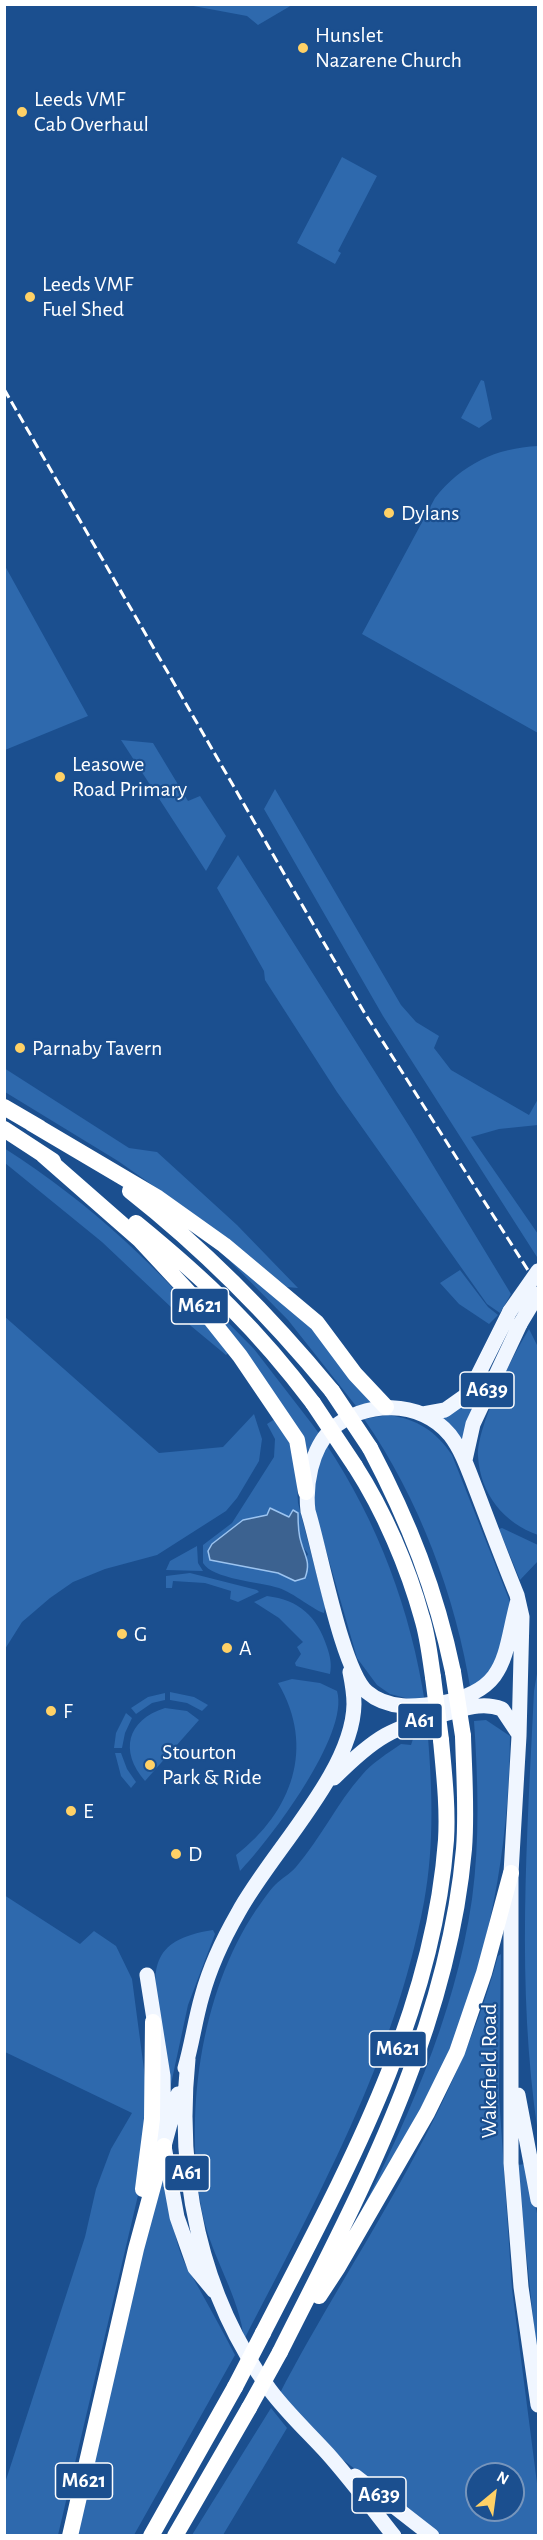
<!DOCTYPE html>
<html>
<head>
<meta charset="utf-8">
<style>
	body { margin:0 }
	#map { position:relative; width:543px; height:2540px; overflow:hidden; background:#1b4f8f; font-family:"Alegreya Sans",sans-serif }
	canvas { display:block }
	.frame { position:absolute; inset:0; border:6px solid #fff; pointer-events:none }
	.north { position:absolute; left:465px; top:2462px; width:60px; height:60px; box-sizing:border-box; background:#1b4f8f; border:2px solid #7695bc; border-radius:50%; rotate:29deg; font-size:16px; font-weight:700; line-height:24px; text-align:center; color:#fff }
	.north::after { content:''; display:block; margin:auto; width:21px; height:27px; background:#ffd166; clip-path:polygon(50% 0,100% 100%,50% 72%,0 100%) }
</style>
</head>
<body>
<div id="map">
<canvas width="543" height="2540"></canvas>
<div class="frame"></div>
<div class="north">N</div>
</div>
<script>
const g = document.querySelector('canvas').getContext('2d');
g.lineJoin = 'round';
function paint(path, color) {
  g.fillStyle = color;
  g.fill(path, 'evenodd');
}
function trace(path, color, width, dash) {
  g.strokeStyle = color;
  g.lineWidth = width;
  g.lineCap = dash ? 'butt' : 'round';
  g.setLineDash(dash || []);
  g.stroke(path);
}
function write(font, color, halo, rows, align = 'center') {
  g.font = font + ' "Alegreya Sans",sans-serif';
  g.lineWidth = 4.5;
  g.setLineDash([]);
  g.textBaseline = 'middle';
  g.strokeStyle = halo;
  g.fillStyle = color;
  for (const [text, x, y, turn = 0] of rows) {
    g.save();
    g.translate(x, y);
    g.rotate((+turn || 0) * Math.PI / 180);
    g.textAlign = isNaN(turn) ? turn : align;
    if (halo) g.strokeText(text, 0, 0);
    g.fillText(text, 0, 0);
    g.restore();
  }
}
const green = new Path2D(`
	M188 5 292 4V5L258 25 247 16Z
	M342 157 377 176 338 251 341 253 335 264 297 243Z
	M481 380 484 381 492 419 479 428 461 418Z
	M538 446V733L362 634 435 498C462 464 496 448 538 446Z
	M5 566 88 716 5 750H4Z
	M121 740 153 743 188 801 200 796 226 836 206 871Z
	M275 789 401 1005 416 1022 439 1036 434 1048 451 1070 529 1115 538 1099V1125L499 1129 471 1137 538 1234 537 1257 383 1016 264 809Z
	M238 855 411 1129 511 1294 500 1313 487 1304 337 1092 265 980 264 971 217 888Z
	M4 1068 129 1148 157 1152 237 1225 298 1288 287 1287 195 1215 118 1161 5 1092Z
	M4 1148C93 1205 162 1270 229 1352L226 1355 191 1326 102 1242 5 1163Z
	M225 1256 297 1310 371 1403 356 1406 288 1320Z
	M460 1270 488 1307 498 1315 489 1324 459 1304 440 1283Z
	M189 1283 254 1349 312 1424 320 1435 307 1452Z
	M4 1316 159 1453 223 1447 254 1414 262 1439 259 1461 237 1498 226 1511 157 1555 105 1569 73 1582 50 1598 22 1622 5 1649Z
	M529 1329 538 1347V1535C504 1523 480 1494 478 1456 477 1426 513 1355 529 1329Z
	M497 1350 467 1421 461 1445 435 1417 445 1413Z
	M388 1415C417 1419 436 1431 452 1455L512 1607 505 1654 471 1692C456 1597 419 1498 364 1419Z
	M278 1417 287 1430 296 1462 298 1503 325 1607 324 1613C317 1612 292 1592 279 1588 260 1582 212 1579 203 1563V1545L232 1523 274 1457 275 1439 267 1424ZM297 1513 300 1542 308 1554 295 1581 278 1573 210 1560 243 1520 267 1515 289 1517Z
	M326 1444C378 1522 411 1611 425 1703L390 1694 377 1685 357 1658 315 1512 314 1472Z
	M502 1528 538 1545V1561L520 1580 499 1529Z
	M197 1546 198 1563 203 1571 166 1570 170 1561Z
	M190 1573 257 1590 259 1592 238 1602 230 1599 231 1591 205 1583 173 1581 172 1588H166V1576Z
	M267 1596C299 1600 317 1616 327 1647 330 1656 332 1664 330 1674L296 1666 295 1663 301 1654 297 1647 303 1642 279 1618 254 1602Z
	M538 1610V2133C516 1986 527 1839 534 1691L538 1668Z
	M292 1679 320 1683 337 1691C350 1734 270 1840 240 1871L236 1855C292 1812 316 1747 278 1683Z
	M170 1692 194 1697 208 1705 202 1711 187 1703 170 1700Z
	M165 1693V1700L152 1703 136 1714 131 1708 148 1697Z
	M165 1708 187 1711 199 1720 145 1781C119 1751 127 1720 165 1708Z
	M126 1713 132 1718 125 1733 122 1748H114L116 1733Z
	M486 1720 510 1736C509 1851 489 1954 446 2061 421 2122 382 2179 349 2236 403 2130 455 2018 472 1899 480 1840 478 1780 474 1721Z
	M427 1725C432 1784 435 1843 424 1902 395 2059 316 2200 244 2340 240 2297 212 2258 203 2216 183 2118 200 1993 256 1910 262 1902 268 1892 275 1885 282 1878 290 1874 296 1867 321 1838 337 1803 362 1775 372 1763 388 1753 401 1744L411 1745 417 1727Z
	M115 1753H121L127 1769 136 1782 131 1788 121 1776Z
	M4 1895 80 1944 94 1931 116 1946 132 1979 147 2092 156 2119 58 2535H5V2483L85 2237 96 2189 111 2149 132 2113 5 2052Z
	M213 1930 215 1934 188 2005 168 2098C165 2073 162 2049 159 2024 152 1970 148 1940 213 1930Z
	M501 1954 499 2096 506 2200 512 2289 538 2491V2535H440L342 2459 279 2395C356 2248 454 2119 498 1956ZM477 2474H513V2510H477Z
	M526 2164 538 2218V2365L517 2165Z
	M162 2181 168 2187C172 2214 174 2245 188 2269 204 2297 220 2326 235 2355L134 2535 73 2536 132 2288Z
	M271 2408 287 2428 223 2535H192Z`);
const water = new Path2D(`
	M270 1508 289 1517 293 1510 298 1513C298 1522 298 1533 301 1542 305 1557 311 1562 305 1578L295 1581 278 1573 210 1560 208 1551 212 1544 243 1520 267 1515Z`);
const primary = new Path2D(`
	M423 1414 445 1410 469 1393 510 1311
	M465 1460 473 1424 520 1324
	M518 1600C503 1654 510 1690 441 1703 416 1707 388 1710 367 1692 342 1670 320 1549 308 1511 305 1486 311 1449 331 1430 363 1400 421 1399 450 1435 463 1452 469 1472 477 1492 490 1526 503 1561 517 1595L522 1617 519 1736 511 1873V2163L521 2287 538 2405
	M334 1778C376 1736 391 1728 448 1713 467 1708 483 1702 502 1709L518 1733
	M147 1975 163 2076 164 2146 177 2217 195 2268 214 2291
	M188 2059C176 2175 200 2295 270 2390 288 2414 309 2433 328 2454 351 2480 372 2508 394 2536
	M185 2068C192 2044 195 2020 202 1996 210 1967 223 1939 238 1913 270 1853 353 1772 354 1704 354 1693 352 1682 350 1672
	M518 2095 538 2200
	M164 2146 178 2094
	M355 2476 432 2536`);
const motorway = new Path2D(`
	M4 1107 40 1128
	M31 1123 158 1198 224 1245 317 1323 355 1374 386 1407
	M4 1129 53 1161
	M43 1155 140 1240 193 1297 240 1356 297 1440 306 1492
	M130 1191C205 1250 271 1317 332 1391
	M136 1223C207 1281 258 1330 313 1403
	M370 1448C409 1522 436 1590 453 1672
	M355 1466C384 1511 408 1567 422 1618 428 1637 430 1658 433 1677
	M143 2189 152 2119 153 2022
	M319 2296 338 2267 427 2113 457 2052 484 1973 511 1873
	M263 2333C343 2177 433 2018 446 1840 448 1807 444 1773 441 1740
	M280 2352C360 2193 448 2030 464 1849 467 1811 464 1773 463 1736
	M70 2536 136 2249 164 2146
	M151 2536 235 2387
	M175 2536 249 2408`);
const rail = new Path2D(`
	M4 389 364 1012 538 1286`);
const primaryBridge = new Path2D(`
	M510 1311 538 1271
	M520 1324 538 1294`);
const motorwayBridge = new Path2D(`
	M332 1391 370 1448
	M313 1403 355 1466
	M453 1672 463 1736
	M433 1677 441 1740
	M235 2387 263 2333
	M249 2408 280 2352`);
const markers = [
	[303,48,6,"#ffd166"],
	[22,112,6,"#ffd166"],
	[30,297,6,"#ffd166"],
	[389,513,6,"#ffd166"],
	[60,777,6,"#ffd166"],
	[20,1048,6,"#ffd166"],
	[122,1634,6,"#ffd166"],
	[227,1648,6,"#ffd166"],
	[51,1711,6,"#ffd166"],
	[150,1765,6,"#ffd166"],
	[71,1811,6,"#ffd166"],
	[176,1854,6,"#ffd166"]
];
const shields = [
	[200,1306,57],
	[487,1390,54],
	[420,1721,45],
	[398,2049,57],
	[187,2173,45],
	[84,2481,57],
	[379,2495,54]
];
const shieldNames = [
	["M621",200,1306],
	["A639",487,1390],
	["A61",420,1721],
	["M621",398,2049],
	["A61",187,2173],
	["M621",84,2481],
	["A639",379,2495]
];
const poiNames = [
	["Hunslet",315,35],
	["Nazarene Church",315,60],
	["Leeds VMF",34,99],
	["Cab Overhaul",34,124],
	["Leeds VMF",42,284],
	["Fuel Shed",42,309],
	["Dylans",401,513],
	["Leasowe",72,764],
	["Road Primary",72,789],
	["Parnaby Tavern",32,1048],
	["G",134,1634],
	["A",239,1648],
	["F",63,1711],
	["Stourton",162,1752],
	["Park & Ride",162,1777],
	["E",83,1811],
	["D",188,1854]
];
const streetNames = [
	["Wakefield Road",489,2071,-90]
];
paint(green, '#2e69ad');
paint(water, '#3c6290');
trace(water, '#9cc4f0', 1.5);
trace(primary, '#f0f6ff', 15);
trace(motorway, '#fff', 16);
trace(rail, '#fff', 3, [10, 4.5]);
trace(primaryBridge, '#f0f6ff', 15);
trace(motorwayBridge, '#fff', 16);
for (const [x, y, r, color] of markers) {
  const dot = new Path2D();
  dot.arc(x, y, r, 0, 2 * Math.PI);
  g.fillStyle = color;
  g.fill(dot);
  trace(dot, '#1b4f8f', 2);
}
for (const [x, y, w] of shields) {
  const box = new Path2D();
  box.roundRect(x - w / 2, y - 18, w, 36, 4.5);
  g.fillStyle = '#1b4f8f';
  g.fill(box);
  trace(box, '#fff', 1.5);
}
write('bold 21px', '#fff', null, shieldNames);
write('22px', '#fff', '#1b4f8f', poiNames, 'left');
write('22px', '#fff', '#1b4f8f', streetNames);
</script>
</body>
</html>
